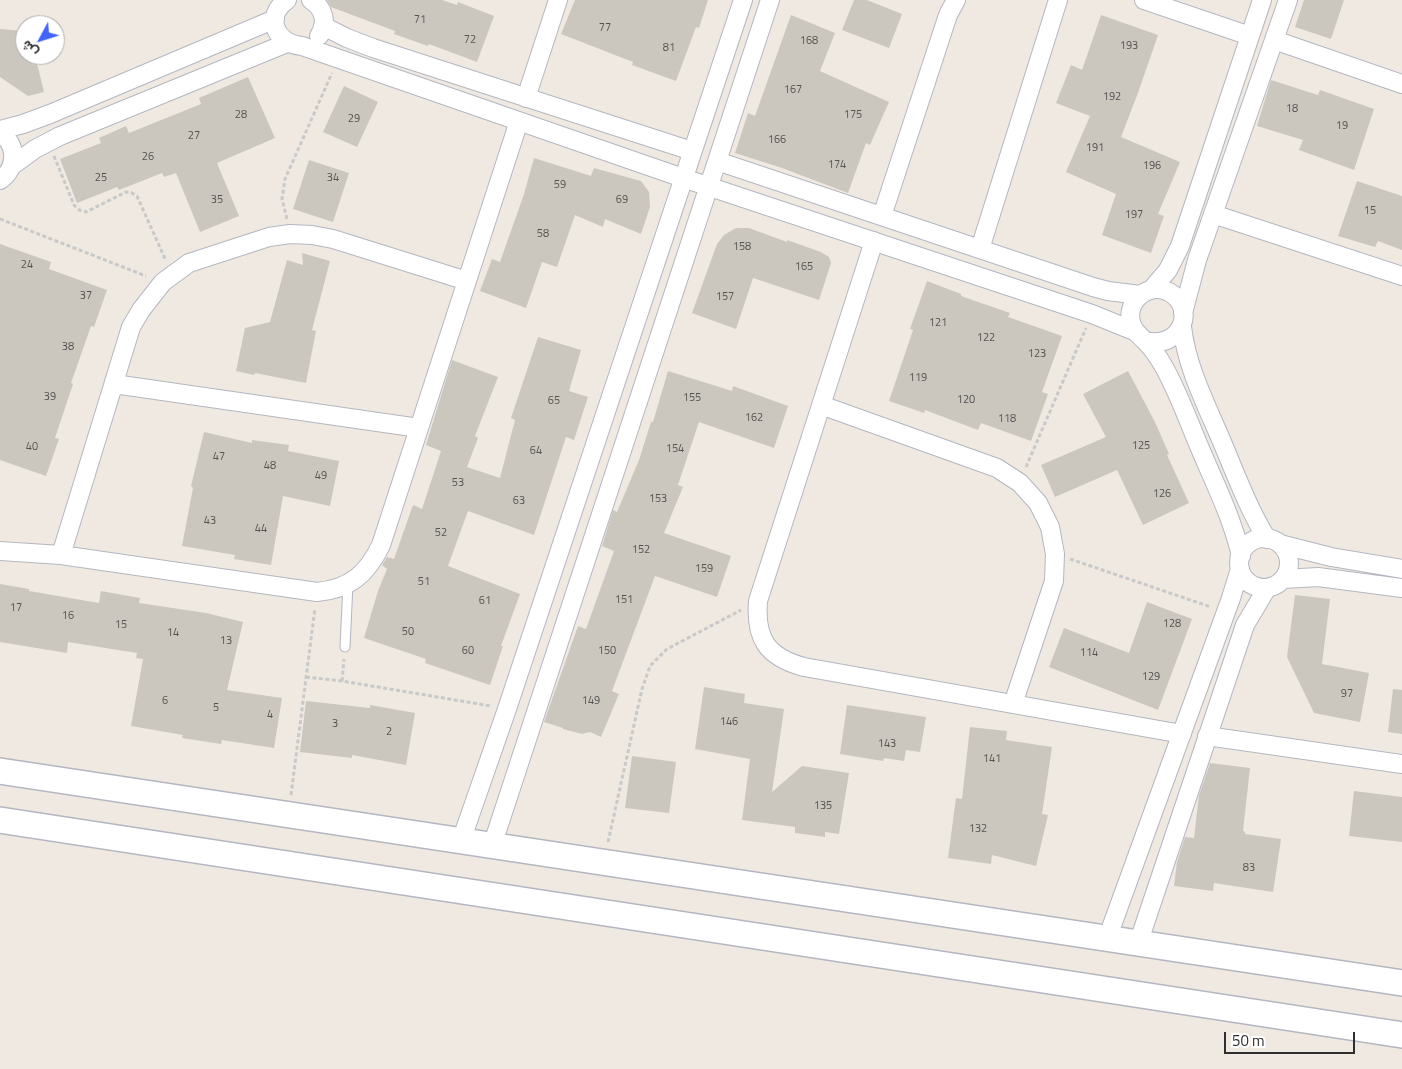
<!DOCTYPE html>
<html>
<head>
<meta charset="utf-8">
<style>
	body { margin:0 }
	#map { position:relative; width:1402px; height:1069px; overflow:hidden; background:#efe9e1; font-family:"Titillium Web",Vazirmatn,sans-serif }
	canvas { display:block }
	.north { position:absolute; left:15px; top:15px; width:50px; height:50px; box-sizing:border-box; background:#fff; border:1px solid #ababab; border-radius:50%; rotate:230deg; font-size:14px; font-weight:700; line-height:20px; text-align:center; color:#2e2e2e }
	.north::after { content:''; display:block; margin:auto; width:18px; height:22px; background:#4264fb; clip-path:polygon(50% 0,100% 100%,50% 72%,0 100%) }
	.scale { position:absolute; left:1224px; top:1032px; width:131px; height:22px; box-sizing:border-box; border:2px solid #2e2e2e; border-top:0; padding-left:6px; font-size:15px; line-height:18px; white-space:nowrap; color:#2e2e2e; -webkit-text-stroke:4px #fff; paint-order:stroke }
</style>
</head>
<body>
<div id="map">
<canvas width="1402" height="1069"></canvas>
<div class="north">ش</div>
<div class="scale">50 m</div>
</div>
<script>
const g = document.querySelector('canvas').getContext('2d');
g.lineJoin = 'round';
function paint(path, color) {
  g.fillStyle = color;
  g.fill(path, 'evenodd');
}
function trace(path, color, width, dash) {
  g.strokeStyle = color;
  g.lineWidth = width;
  g.lineCap = dash ? 'butt' : 'round';
  g.setLineDash(dash || []);
  g.stroke(path);
}
function write(font, color, halo, rows, align = 'center') {
  g.font = font + ' "Titillium Web",sans-serif';
  g.lineWidth = 4.5;
  g.setLineDash([]);
  g.textBaseline = 'middle';
  g.strokeStyle = halo;
  g.fillStyle = color;
  for (const [text, x, y, turn = 0] of rows) {
    g.save();
    g.translate(x, y);
    g.rotate((+turn || 0) * Math.PI / 180);
    g.textAlign = isNaN(turn) ? turn : align;
    if (halo) g.strokeText(text, 0, 0);
    g.fillText(text, 0, 0);
    g.restore();
  }
}
const building = new Path2D(`
	M327 0H442L457 5 458 2 494 16 477 62 429 44 428 46 394 34 395 31 331 7Z
	M575 0H708L699 28 696 27 676 81 632 65 633 62 561 34Z
	M854 0H867L902 14 889 48 842 30Z
	M1304 0H1344L1331 39 1295 27Z
	M791 15 835 33 820 71 889 102 870 145 866 143 848 193 782 168 735 153 748 113 755 116Z
	M1101 15 1158 35 1138 93 1121 137 1180 162 1158 214 1164 216 1151 253 1102 235 1116 194 1066 172 1090 116 1056 103 1071 65 1082 70Z
	M0 29 25 31V55H35L44 92 28 96 0 77Z
	M248 77 275 138 217 163 239 216 200 232 176 173 164 177 162 173 119 190 117 187 77 203 60 159 101 143 99 138 126 126 129 133 201 104 199 98Z
	M1271 80 1318 95 1320 90 1374 109 1354 170 1299 150 1303 140 1257 126Z
	M344 86 378 102 357 147 323 132Z
	M534 158 591 176 594 168 641 181 649 192 650 207 641 234 605 219 603 227 575 215 557 267 542 262 526 308 480 291 492 259 500 262 524 194Z
	M309 160 349 173 333 222 293 209Z
	M1357 181 1402 196V250L1378 241 1375 247 1338 236Z
	M736 228H749L787 242V240L821 252 829 257 831 263 819 300 753 278 736 329 692 313 717 244 724 235Z
	M0 244 51 262 49 269 107 290 94 327 91 326 71 383 73 384 55 438 59 439 46 476 0 460Z
	M302 253 330 261 312 330 316 331 306 383 255 373 254 375 236 371 245 328 270 322 287 260 303 265Z
	M927 281 961 294V296L1010 313 1008 317 1062 336 1042 392 1048 394 1031 441 981 423 978 430 925 410 924 413 889 401 913 330 910 329Z
	M538 337 581 350 569 391 588 397 574 440 566 437 534 535 468 511 448 566 520 594 501 646H503L490 685 425 663 426 659 364 638 378 591 387 569 382 565 387 557 394 559 413 505 422 509 441 451 426 445 452 360 498 377 475 436 478 438 467 467 500 478 515 420 511 418Z
	M668 371 732 391 733 386 788 406 774 448 699 422 678 485 683 487 664 533 731 556 717 597 655 576 612 691 619 694 601 737 590 732 582 734 563 729V728L544 722 578 626 586 629 614 551 602 546 613 510 617 512 639 460 651 422H653Z
	M1128 371 1155 422 1169 454 1167 455 1189 503 1143 525 1117 470 1055 497 1041 465 1106 437 1083 394Z
	M204 432 252 443V440L289 445 288 451 339 461 330 506 283 496 271 565 234 559 235 555 182 546 193 488 191 486Z
	M0 584 29 589V591L99 603 101 591 140 598 139 603 206 613 243 622 227 690 282 698 274 748 222 740 221 744 182 738 183 735 131 726 143 659 136 658 137 653 68 642 67 653 0 642Z
	M1295 595 1330 599 1322 664 1369 673 1360 722 1314 713 1287 657Z
	M1147 602 1192 619 1158 710 1049 667 1064 628 1129 653Z
	M704 687 745 694 744 703 784 709 772 792 802 766 849 773 839 834 825 832V837L795 833V827L742 820 750 759 695 749Z
	M1393 689 1402 690V734L1388 732Z
	M306 701 370 708V705L415 713 406 765 352 755V758L300 752Z
	M847 705 926 717 920 752 906 750 904 761 884 758 883 761 840 754Z
	M970 727 1007 731 1006 740 1052 747 1042 814 1048 815 1036 866 992 855 991 864 948 858 956 798 962 799Z
	M632 756 676 762 669 813 625 808Z
	M1210 763 1250 768 1243 831 1245 832V834L1281 839 1273 892 1214 883 1213 891 1174 886 1177 862 1185 837 1194 838 1199 795Z
	M1354 791 1402 797V842L1349 836Z`);
const path = new Path2D(`
	M54 156 74 205 79 210 86 212 126 192 132 193 137 196 166 261
	M0 219 146 276
	M287 219 282 199 285 179 332 73
	M1026 467 1086 328
	M1070 559 1211 607
	M306 677 342 681 491 706
	M342 681 344 659
	M291 795 315 608
	M608 842 642 689 650 666 667 649 741 610`);
const lane = new Path2D(`
	M345 647 348 584`);
const street = new Path2D(`
	M287 0C264 16 275 44 302 46L683 178 1092 314 1134 331
	M311 0C324 8 328 23 319 36
	M1144 0 1250 36
	M323 26 347 38 373 48 692 151
	M1274 40 1402 84
	M526 98 558 0
	M0 130 23 124 50 114 275 19
	M0 133C18 144 17 169 0 180
	M717 161 1093 287 1108 291 1140 295
	M13 165 35 149 60 136 287 43
	M1213 214 1402 276
	M882 216 948 15 956 0
	M874 241 758 601C755 639 767 657 804 667L1182 734
	M980 249 1058 0
	M1151 290 1168 270 1180 246 1262 0
	M1183 313 1197 260 1288 0
	M1182 327C1187 368 1206 404 1222 442 1236 475 1248 508 1267 539
	M1145 341C1181 350 1198 308 1169 292 1149 282 1126 300 1131 322 1133 332 1140 335 1146 342 1153 349 1159 358 1164 367 1178 392 1188 420 1199 446 1214 482 1232 517 1241 556
	M114 384 419 428
	M821 405 997 468 1020 483 1038 503 1050 527 1055 554 1054 581 1013 704
	M1239 563a25 25 0 1 1 50 0a25 25 0 1 1-50 0Z
	M1280 544 1331 557 1402 569
	M0 551 61 555 317 592C350 589 367 574 381 545L519 121
	M61 555 131 327 141 310 163 282 189 263 269 237 290 234 312 235 333 239 467 281
	M1283 579 1318 577 1402 588
	M1207 736 1402 764
	M461 841 507 709 743 0
	M492 846 770 0
	M1107 939 1231 598 1240 569
	M1138 944 1245 625 1267 588`);
const secondary = new Path2D(`
	M0 771 1402 983
	M0 820 1402 1035`);
const numberNames = [
	["71",420,20],
	["77",605,28],
	["72",470,40],
	["168",809,41],
	["193",1129,46],
	["81",669,48],
	["167",793,90],
	["192",1112,97],
	["18",1292,109],
	["28",241,115],
	["175",853,115],
	["29",354,119],
	["19",1342,126],
	["27",194,136],
	["166",777,140],
	["191",1095,148],
	["26",148,157],
	["174",837,165],
	["196",1152,166],
	["25",101,178],
	["34",333,178],
	["59",560,185],
	["35",217,200],
	["69",622,200],
	["15",1370,211],
	["197",1134,215],
	["58",543,234],
	["158",742,247],
	["24",27,265],
	["165",804,267],
	["37",86,296],
	["157",725,297],
	["121",938,323],
	["122",986,338],
	["38",68,347],
	["123",1037,354],
	["119",918,378],
	["39",50,397],
	["155",692,398],
	["120",966,400],
	["65",554,401],
	["162",754,418],
	["118",1007,419],
	["125",1141,446],
	["40",32,447],
	["154",675,449],
	["64",536,451],
	["47",219,457],
	["48",270,466],
	["49",321,476],
	["53",458,483],
	["126",1162,494],
	["153",658,499],
	["63",519,501],
	["43",210,521],
	["44",261,529],
	["52",441,533],
	["152",641,550],
	["159",704,569],
	["51",424,582],
	["151",624,600],
	["61",485,601],
	["17",16,608],
	["16",68,616],
	["128",1172,624],
	["15",121,625],
	["50",408,632],
	["14",173,633],
	["13",226,641],
	["60",468,651],
	["150",607,651],
	["114",1089,653],
	["129",1151,677],
	["97",1347,694],
	["6",165,701],
	["149",591,701],
	["5",216,708],
	["4",270,715],
	["146",729,722],
	["3",335,724],
	["2",389,732],
	["143",887,744],
	["141",992,759],
	["135",823,806],
	["132",978,829],
	["83",1249,868]
];
paint(building, '#cbc7bf');
trace(lane, '#b4b7c1', 11);
trace(street, '#b4b7c1', 20);
trace(secondary, '#b4b7c1', 28);
trace(path, '#c9c9c9', 3, [4, 2.5]);
trace(lane, '#fff', 9);
trace(street, '#fff', 18);
trace(secondary, '#fff', 25);
write('11px', '#555452', null, numberNames);
</script>
</body>
</html>
